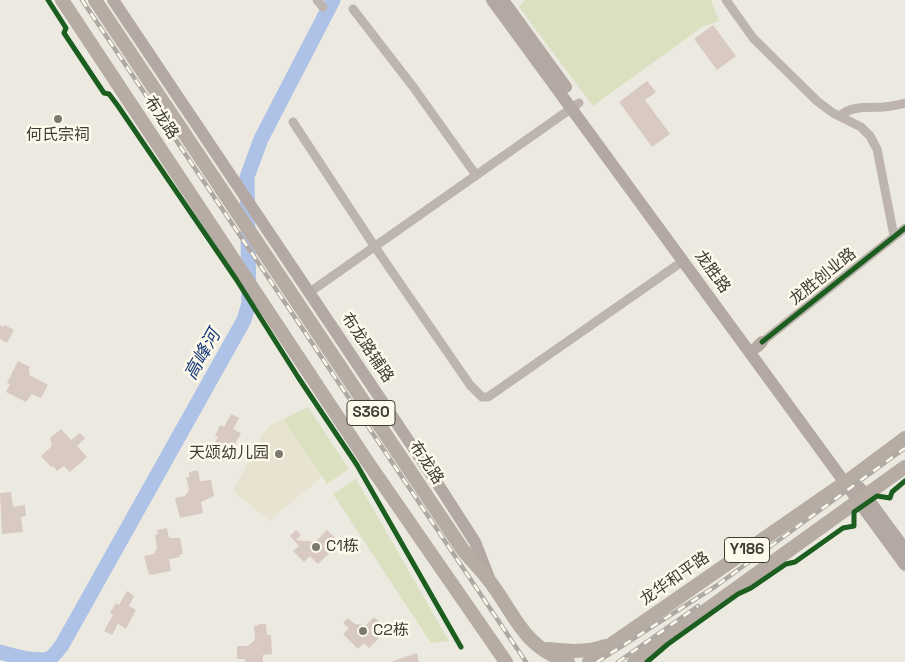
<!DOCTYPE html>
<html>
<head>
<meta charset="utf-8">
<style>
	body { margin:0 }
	canvas { display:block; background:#eceae0 }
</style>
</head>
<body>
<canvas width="905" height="662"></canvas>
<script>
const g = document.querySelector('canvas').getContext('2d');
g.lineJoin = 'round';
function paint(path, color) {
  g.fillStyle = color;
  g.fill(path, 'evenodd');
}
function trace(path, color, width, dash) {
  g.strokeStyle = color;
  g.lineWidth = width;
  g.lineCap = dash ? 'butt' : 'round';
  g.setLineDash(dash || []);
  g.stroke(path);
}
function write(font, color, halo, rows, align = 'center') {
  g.font = font + ' "Space Grotesk","Noto Sans SC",sans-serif';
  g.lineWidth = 5;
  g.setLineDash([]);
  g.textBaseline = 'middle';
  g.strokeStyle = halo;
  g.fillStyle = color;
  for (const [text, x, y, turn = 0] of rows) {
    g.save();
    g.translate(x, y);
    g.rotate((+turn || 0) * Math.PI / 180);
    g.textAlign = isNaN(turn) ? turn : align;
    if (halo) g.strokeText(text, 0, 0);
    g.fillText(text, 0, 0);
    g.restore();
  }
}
const built = new Path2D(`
	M283 419 321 476 320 479 277 514 270 521 233 491 263 433 270 425Z`);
const green = new Path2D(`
	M525 0H711L719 21 702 27 593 106 519 7Z
	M308 407 349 469 327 484 283 419Z
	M356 479 449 641 431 643 333 494Z`);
const river = new Path2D(`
	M0 652C14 656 34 662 48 659 54 657 58 650 62 645L244 320 249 303 247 177 261 139 333 0`);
const building = new Path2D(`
	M713 25 736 56 717 70 694 39Z
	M647 81 656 92 645 100 670 134 652 147 619 102Z
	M0 325 4 327 5 325 14 330 7 343 0 339Z
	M18 361 30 367 28 371 30 372 29 375 48 385 41 398 32 394 26 402 6 392 10 384 7 383Z
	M231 414 239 418 233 429 241 433 231 451 223 447 217 458 209 454 218 437 215 436 220 425 224 427Z
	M61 429 71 440 80 433 85 438 77 446 87 457 70 472 64 466 57 471 53 466 51 467 41 456 52 446 50 438Z
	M198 470 200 481 211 480 214 496 201 502 203 513 180 518 175 498 185 496 189 490 186 477H189V472Z
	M11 492 13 507 25 505 26 516 21 517 23 532 2 534 0 493Z
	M167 528 169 538H180L183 554 179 555 180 557 169 559 171 571 149 575 144 556 154 554 157 548 155 535 158 534 157 530Z
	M296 530 301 535 296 540 315 542 327 530 335 538 328 545 333 550 318 564 310 556 304 562 293 551 299 546 290 536Z
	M127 591 134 596 129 606 136 610 126 629 118 624 112 635 104 631 113 615 110 613 116 603 119 605Z
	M374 617 382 624 378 629 383 634 369 648 364 643 358 649 343 634 349 628 343 623 348 618 355 624 366 625Z
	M259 624H266L267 635H271L272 654 263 655V662H245V659H237V646H248L255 640 254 626 259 625Z
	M417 653 419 662H393V661Z`);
const street = new Path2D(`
	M317 0 323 7
	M726 0 753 38 817 101 833 113 861 127 870 136 877 149 894 236
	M353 9 414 88 476 175
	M840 116C851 105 870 108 884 107 891 106 898 105 905 103
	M293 122 375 247 470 385 482 397H488L683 261
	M310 292 579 103
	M762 342 905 228`);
const secondary = new Path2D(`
	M113 0 443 492 475 542 489 578
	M492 0 905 565
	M503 0 566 87
	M757 347 762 342
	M860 488 905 549`);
const primary = new Path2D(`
	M62 0 369 464 506 662
	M95 0 463 550C472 561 482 571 491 583 517 618 523 646 568 662
	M547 649C567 651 586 653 605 646
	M589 662 613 643 850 479 905 438
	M634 662 905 467`);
const rail = new Path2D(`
	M82 0 526 662
	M597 662 716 586 905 448
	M618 662 698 606`);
const cycleway = new Path2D(`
	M48 0 66 28 64 33 104 93 109 94 118 106 236 279 298 377 357 465 461 647
	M762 342 905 228
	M647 662 668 644 738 594 751 588 786 564 795 562 843 528 854 526V512L877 496 890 498 892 492 905 481`);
const markers = [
	[58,119,5,"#7b7970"],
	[279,454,5,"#7b7970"],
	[316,547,5,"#7b7970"],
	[363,631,5,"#7b7970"]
];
const shields = [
	[371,413,48],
	[747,550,45]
];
const shieldNames = [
	["S360",371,413],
	["Y186",747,550]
];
const streetNames = [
	["布龙路",161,118,56],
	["龙胜路",712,272,54],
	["龙胜创业路",823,277,-39],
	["布龙路辅路",367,348,56],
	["布龙路",426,463,56],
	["龙华和平路",675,579,-35]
];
const poiNames = [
	["何氏宗祠",58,136,"center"],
	["天颂幼儿园",269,454,"right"],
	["C1栋",326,547],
	["C2栋",373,631]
];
const waterNames = [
	["高峰河",203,355,-61]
];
paint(built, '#e8e3d0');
paint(green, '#dae0c0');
trace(river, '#adc2e6', 15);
paint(building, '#d8c9c3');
trace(street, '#bdb4ae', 9);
trace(secondary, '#b3a9a2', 12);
trace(primary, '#b6aca4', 14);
trace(rail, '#afa9a4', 4.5);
trace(rail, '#fefaeb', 2.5, [8]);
trace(cycleway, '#1b5e20', 5);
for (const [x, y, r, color] of markers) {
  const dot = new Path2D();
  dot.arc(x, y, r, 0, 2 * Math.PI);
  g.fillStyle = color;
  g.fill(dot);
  trace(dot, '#fefaeb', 2);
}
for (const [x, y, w] of shields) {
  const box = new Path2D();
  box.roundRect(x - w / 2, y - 12.5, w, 25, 4);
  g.fillStyle = '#fefaeb';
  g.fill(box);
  trace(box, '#3e3c34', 1);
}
write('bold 15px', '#3e3c34', null, shieldNames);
write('16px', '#3e3c34', '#fefaeb', streetNames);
write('16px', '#3e3c34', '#fefaeb', poiNames, 'left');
write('italic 18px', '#17397a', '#fefaeb', waterNames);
</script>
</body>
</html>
